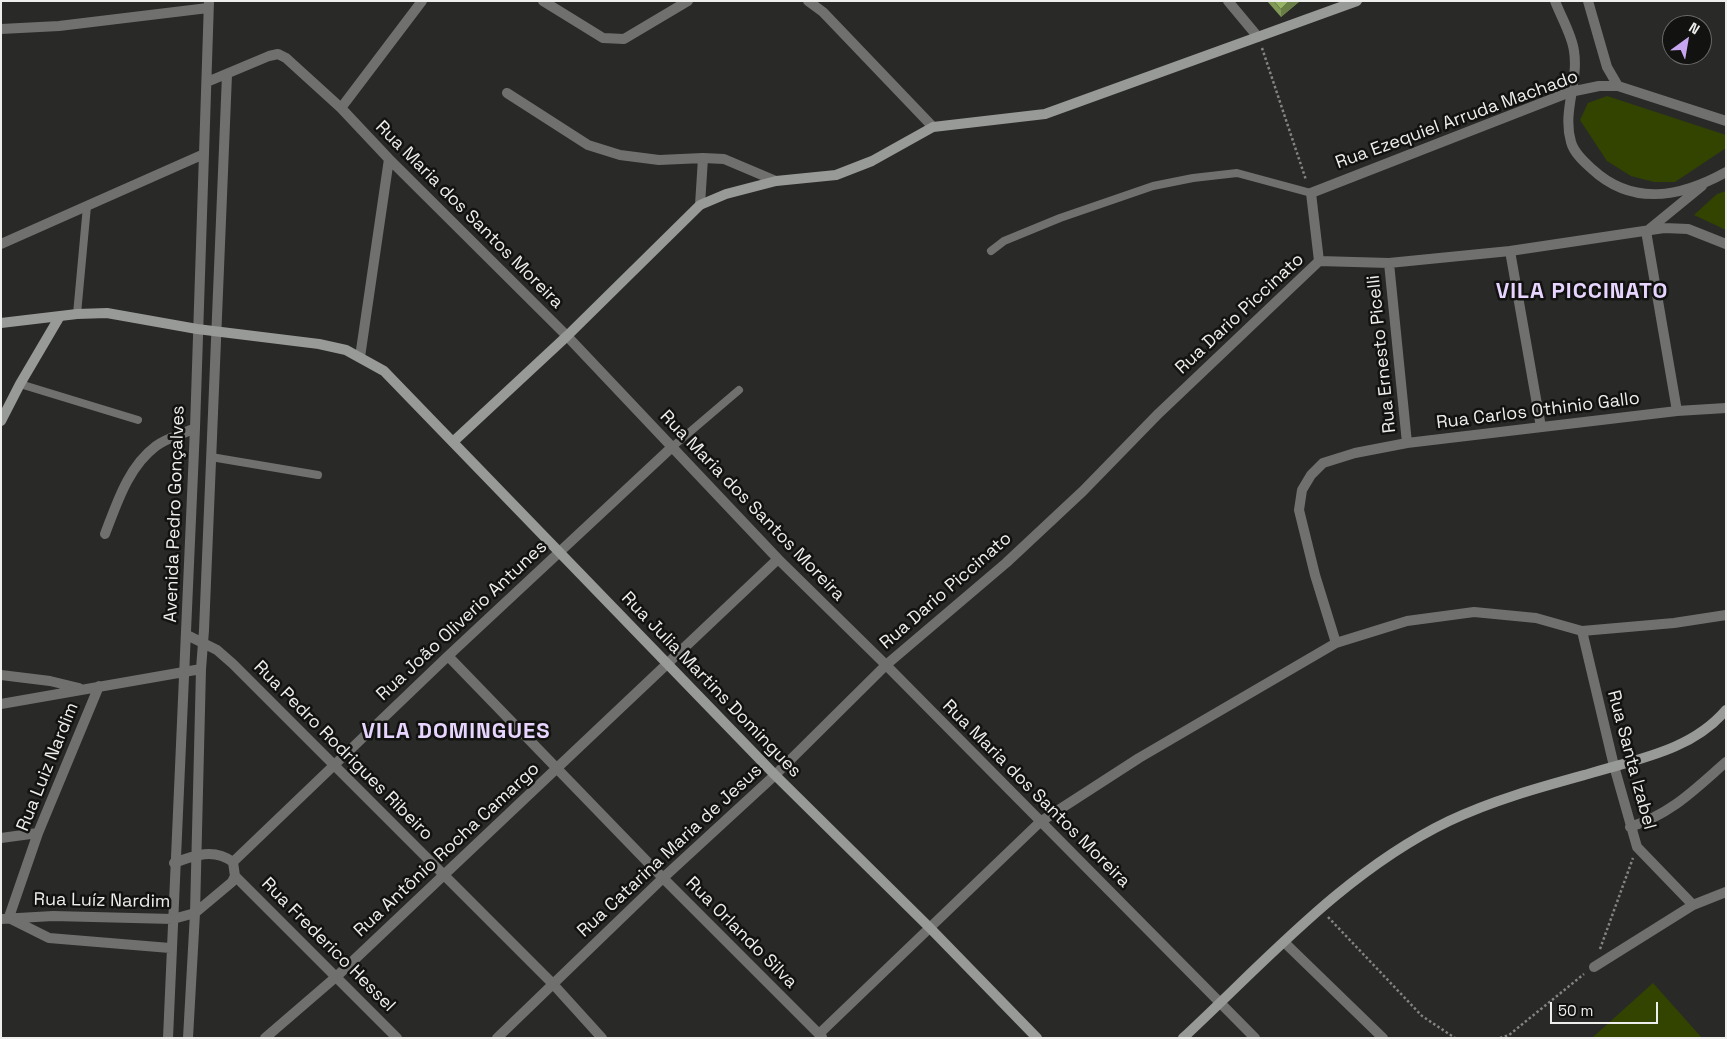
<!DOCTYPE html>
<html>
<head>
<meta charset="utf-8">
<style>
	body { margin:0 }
	#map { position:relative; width:1727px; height:1039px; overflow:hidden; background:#292a27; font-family:"Space Grotesk",sans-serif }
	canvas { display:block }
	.frame { position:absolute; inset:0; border:2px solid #eeefed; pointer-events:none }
	.north { position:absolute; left:1662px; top:15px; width:50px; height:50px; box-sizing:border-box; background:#121211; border:1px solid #6a6a69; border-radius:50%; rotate:32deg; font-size:14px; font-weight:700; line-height:20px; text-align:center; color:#eeefed }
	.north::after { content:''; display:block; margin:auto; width:18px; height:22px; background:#c8a6ef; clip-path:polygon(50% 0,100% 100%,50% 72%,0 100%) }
	.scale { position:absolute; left:1550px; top:1002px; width:108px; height:22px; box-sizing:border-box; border:2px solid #eeefed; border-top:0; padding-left:6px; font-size:15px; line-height:18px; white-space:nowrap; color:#eeefed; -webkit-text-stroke:4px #121211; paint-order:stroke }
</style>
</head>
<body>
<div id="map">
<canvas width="1727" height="1039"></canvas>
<div class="frame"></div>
<div class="north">N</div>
<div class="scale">50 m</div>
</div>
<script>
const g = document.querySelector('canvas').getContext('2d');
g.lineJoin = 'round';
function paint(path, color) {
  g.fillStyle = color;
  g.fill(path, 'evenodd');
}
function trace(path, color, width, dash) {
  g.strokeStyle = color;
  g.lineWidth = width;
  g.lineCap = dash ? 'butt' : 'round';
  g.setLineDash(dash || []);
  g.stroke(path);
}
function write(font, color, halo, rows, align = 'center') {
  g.font = font + ' "Space Grotesk",sans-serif';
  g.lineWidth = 5;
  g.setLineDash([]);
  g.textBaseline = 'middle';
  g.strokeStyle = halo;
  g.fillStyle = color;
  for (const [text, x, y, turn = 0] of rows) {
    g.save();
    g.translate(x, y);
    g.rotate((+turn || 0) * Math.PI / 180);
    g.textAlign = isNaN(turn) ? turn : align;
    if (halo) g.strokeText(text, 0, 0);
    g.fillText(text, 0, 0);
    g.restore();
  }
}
const green = new Path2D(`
	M1607 96 1726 135V148L1675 182H1654L1631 176 1607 161 1580 120 1588 103Z
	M1726 191V230L1694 215 1717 194Z
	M1653 983 1702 1038H1592Z`);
const path = new Path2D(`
	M1262 48 1306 180
	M1328 917 1422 1016 1455 1038
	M1600 949 1633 858
	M1500 1038 1509 1035 1584 974`);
const lane = new Path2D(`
	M991 251 1004 241 1060 218 1153 186 1193 178 1237 173 1311 193
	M77 314 87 206
	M20 384 138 420
	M671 448 739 390
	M211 457 318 475`);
const street = new Path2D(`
	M543 1 603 38 624 39 688 1
	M808 1 823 12 933 127
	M1228 1 1258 37
	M1555 1C1561 17 1572 35 1574 51 1579 82 1562 111 1571 142 1574 153 1584 162 1592 169 1633 207 1681 197 1726 172
	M1588 1 1607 67 1618 86
	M1 29 59 26 208 8
	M207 82 269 56 278 54 286 58 341 108 389 159 567 336 778 559 886 665 1255 1038
	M507 93 588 145 620 155 659 160 703 158
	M341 108 422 1
	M700 205 703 158 724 159 776 181
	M1646 231 1677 411
	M1647 231 1702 186
	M1 244 204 154
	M1510 251 1541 427
	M1319 261 1311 193 1570 92 1599 86H1618L1726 121
	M1389 263 1407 443
	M360 357 389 159
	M105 534C117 503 128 467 156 446 167 438 183 434 195 428
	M1582 631 1614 766 1637 847 1693 905
	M187 635 217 650 233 664 553 984 602 1038
	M1336 643 1315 575 1299 510 1302 490 1311 475 1323 463 1355 453 1407 443 1677 411 1726 408
	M448 656 663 878 822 1037
	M1 675 50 681 79 688
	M1 704 201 669
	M1630 827C1671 814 1694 790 1726 762
	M1 838 38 833
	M233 862 448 656 671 448
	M235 876 397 1038
	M9 917 38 833 99 686
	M9 918 49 938 170 948
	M1 919 53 916 173 919 195 913 232 882 235 876 233 862C214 848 195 855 174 863
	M1285 943 1383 1038
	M1594 967 1693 905 1726 892
	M819 1034 1040 822 1139 758 1336 643 1407 621 1474 612 1536 618 1582 631 1674 623 1726 615
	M168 1038 195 428 209 1
	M188 1038 195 913 201 669 204 630 227 75
	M265 1038 337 976 778 559
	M497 1038 663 878 775 775 886 665 1006 563 1083 491 1159 413 1319 261 1389 263 1510 251 1664 228 1688 229 1726 244`);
const secondary = new Path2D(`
	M1 323 77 314 107 313 197 329 319 344 346 350 384 371 775 775 930 928 1037 1038
	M1 421 20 384 60 316
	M454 441 567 336 700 205 726 194 776 181 836 175 872 161 933 127 1045 114 1357 1
	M1183 1038C1266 961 1345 871 1449 821 1493 800 1541 787 1588 774 1637 759 1691 751 1726 710`);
const wall = new Path2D(`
	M1267 1H1300L1281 17Z`);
const shadedWall = new Path2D(`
	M1289 1H1300L1281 17V9Z`);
const building = new Path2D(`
	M1274 1H1289L1281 9Z`);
const streetNames = [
	["Rua Ezequiel Arruda Machado",1457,120,-20],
	["Rua Maria dos Santos Moreira",469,215,45],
	["Rua Dario Piccinato",1240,314,-43],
	["Rua Ernesto Picelli",1382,354,-96],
	["Rua Carlos Othinio Gallo",1538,411,-7],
	["Rua Maria dos Santos Moreira",752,506,46],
	["Avenida Pedro Gonçalves",175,514,-88],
	["Rua Dario Piccinato",946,591,-41],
	["Rua João Oliverio Antunes",462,621,-43],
	["Rua Julia Martins Domingues",711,685,46],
	["Rua Pedro Rodrigues Ribeiro",343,751,45],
	["Rua Santa Izabel",1631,760,75],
	["Rua Luiz Nardim",48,767,-68],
	["Rua Maria dos Santos Moreira",1036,794,45],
	["Rua Antônio Rocha Camargo",447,850,-43],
	["Rua Catarina Maria de Jesus",670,851,-43],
	["Rua Luíz Nardim",102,901,1],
	["Rua Orlando Silva",741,933,45],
	["Rua Frederico Hessel",328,945,45]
];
const districtNames = [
	["VILA PICCINATO",1582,292],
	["VILA DOMINGUES",456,732]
];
paint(green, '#324400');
trace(path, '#848583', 2.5, [2.5, 2.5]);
trace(lane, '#70716f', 8);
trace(street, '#70716f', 10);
trace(secondary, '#989a97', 10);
paint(wall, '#819957');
paint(shadedWall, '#697d47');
paint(building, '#96b265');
trace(building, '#697d47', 1);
write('18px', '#eeefed', '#121211', streetNames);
g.letterSpacing = '1px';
write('bold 22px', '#e7d5ff', '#121211', districtNames);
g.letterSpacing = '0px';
</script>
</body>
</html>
